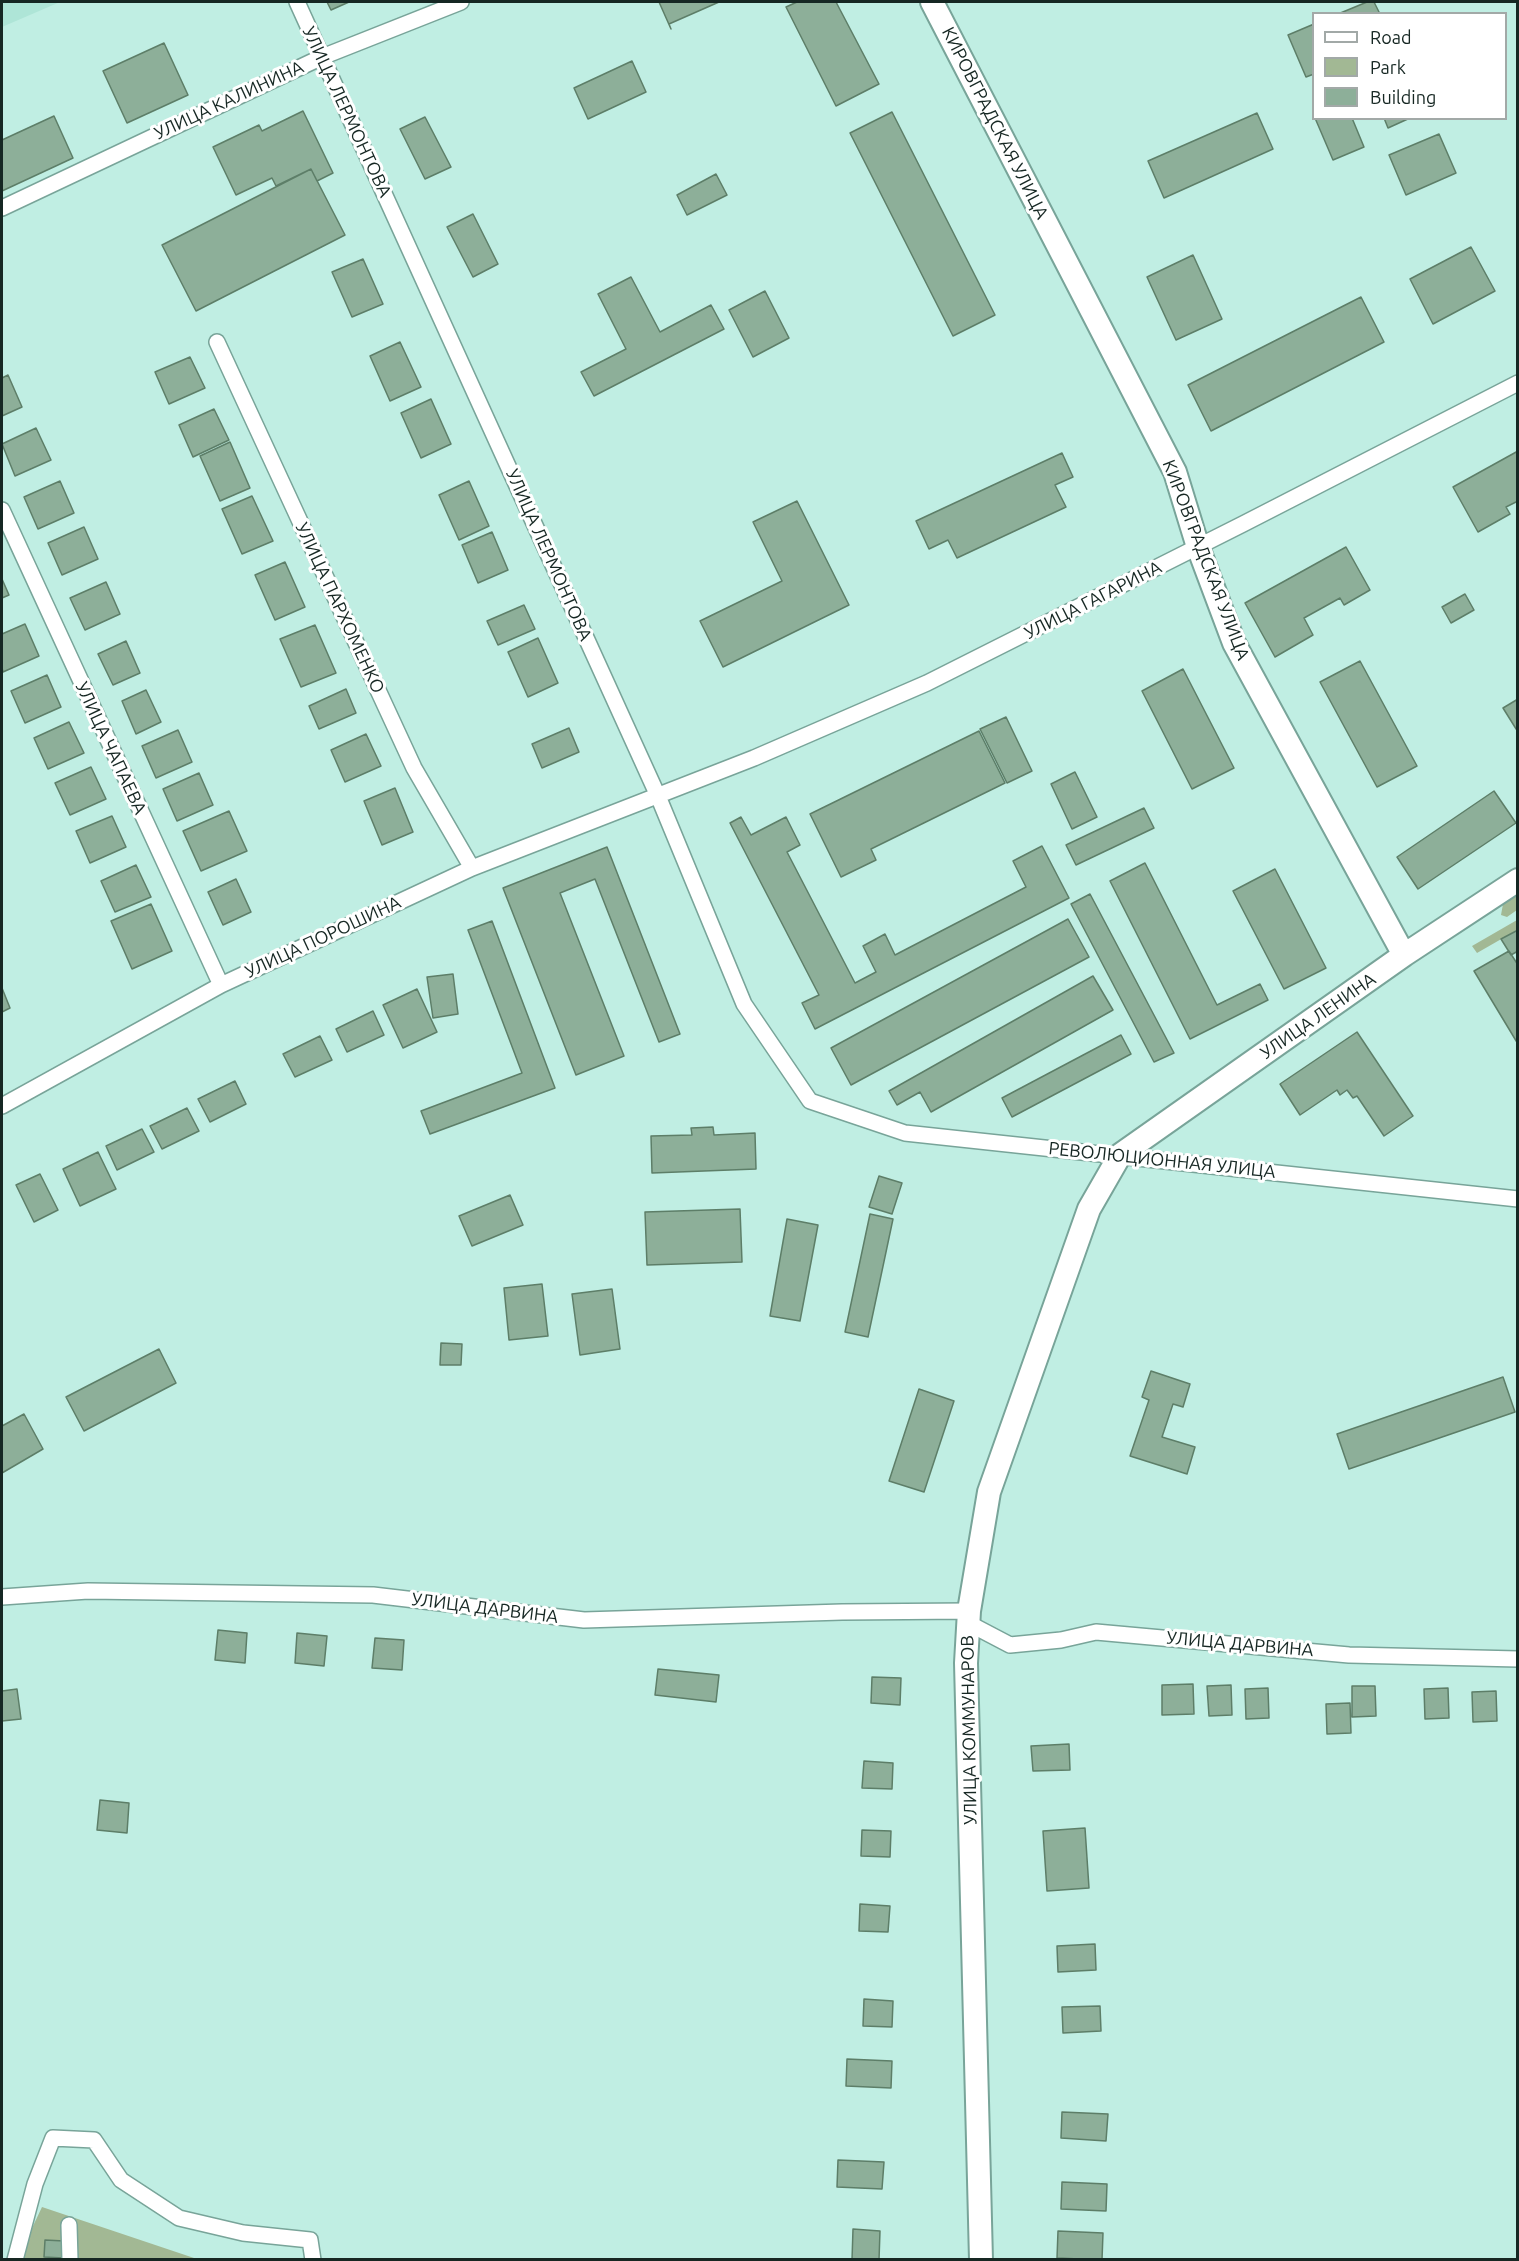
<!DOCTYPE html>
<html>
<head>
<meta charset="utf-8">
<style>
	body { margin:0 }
	#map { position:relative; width:1519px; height:2261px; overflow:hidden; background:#c0eee3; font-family:Ubuntu,sans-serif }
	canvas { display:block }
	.frame { position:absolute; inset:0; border:3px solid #162723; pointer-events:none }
	.legend { position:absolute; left:1312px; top:12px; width:195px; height:108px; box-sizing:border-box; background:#fff; border:2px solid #a2a9a7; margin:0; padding:8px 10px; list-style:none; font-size:18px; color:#162723 }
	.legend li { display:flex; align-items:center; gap:12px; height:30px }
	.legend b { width:30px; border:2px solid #a2a9a7 }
</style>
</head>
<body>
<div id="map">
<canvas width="1519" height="2261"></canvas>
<div class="frame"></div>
<ul class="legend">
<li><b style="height:8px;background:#fff"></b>Road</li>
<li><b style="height:16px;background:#a2b894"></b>Park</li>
<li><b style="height:16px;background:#8daf99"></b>Building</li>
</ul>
</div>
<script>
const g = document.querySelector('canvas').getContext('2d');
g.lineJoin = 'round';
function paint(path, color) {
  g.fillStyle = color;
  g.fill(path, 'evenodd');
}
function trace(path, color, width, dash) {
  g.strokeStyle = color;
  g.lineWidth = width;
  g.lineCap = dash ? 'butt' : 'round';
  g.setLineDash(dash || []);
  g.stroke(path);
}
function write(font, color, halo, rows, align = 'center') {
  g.font = font + ' Ubuntu,sans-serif';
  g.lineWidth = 6;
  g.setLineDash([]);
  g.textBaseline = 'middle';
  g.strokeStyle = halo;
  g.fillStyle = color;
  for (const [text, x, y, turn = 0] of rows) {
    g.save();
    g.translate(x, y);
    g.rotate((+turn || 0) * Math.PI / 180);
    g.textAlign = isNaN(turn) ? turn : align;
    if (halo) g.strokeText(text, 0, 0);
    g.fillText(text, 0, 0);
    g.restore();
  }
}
const built = new Path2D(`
	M2 2H60L2 27Z`);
const green = new Path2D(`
	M1517 895V910L1507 917 1501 915 1503 904Z
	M1517 920V930L1477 953 1472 946Z
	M42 2207 197 2259 17 2260Z`);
const building = new Path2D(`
	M327 2H349L331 10Z
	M659 2H719L669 24 671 29Z
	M797 2H836L879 84 836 106 786 7Z
	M1367 2H1374L1380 14H1338Z
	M1314 24V74L1306 77 1288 35Z
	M164 43 188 95 127 123 103 71Z
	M632 61 646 92 588 119 574 88Z
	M303 111 333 173 317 181 311 169 276 186 272 178 236 195 213 147 259 125 262 131Z
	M892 112 995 315 953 336 850 133Z
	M1257 113 1273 149 1164 198 1148 161Z
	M54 116 73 158 2 191V140Z
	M425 117 451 167 425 179 400 129Z
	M1315 118H1352L1364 147 1333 160Z
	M1384 118H1410L1388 128Z
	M1439 134 1456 173 1406 195 1389 155Z
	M311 169 345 235 196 311 162 245Z
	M716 174 727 195 687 215 677 195Z
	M473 214 498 264 473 277 447 227Z
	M1471 247 1495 291 1433 324 1410 279Z
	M1193 255 1222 319 1176 340 1147 277Z
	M363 259 383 304 352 317 332 272Z
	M631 277 660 332 711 305 724 329 594 396 581 372 626 349 598 294Z
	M765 291 789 338 753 357 729 310Z
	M1361 297 1384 342 1211 431 1188 385Z
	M400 342 421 387 390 401 370 356Z
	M190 357 205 388 169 404 155 372Z
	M8 375 22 407 2 416V378Z
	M431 399 451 444 421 458 401 413Z
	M214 409 229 440 193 457 179 425Z
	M36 428 51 460 15 476 2 444Z
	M230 442 250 488 220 501 200 456Z
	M1518 451V501L1506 507 1510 514 1478 532 1453 487Z
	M1062 453 1073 477 1055 485 1066 507 957 558 948 540 929 549 916 521Z
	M60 481 74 513 38 529 24 497Z
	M469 481 489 526 459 540 439 495Z
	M252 496 273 541 242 554 222 509Z
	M797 501 849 605 723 667 700 621 782 581 753 522Z
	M84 527 98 559 62 575 48 543Z
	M492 532 508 570 478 583 462 545Z
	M1346 547 1370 590 1344 605 1340 598 1304 618 1313 635 1275 657 1245 603Z
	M285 562 305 607 275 620 255 575Z
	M2 579 9 595 2 598Z
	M106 582 120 614 85 630 70 598Z
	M1465 594 1474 610 1451 623 1442 607Z
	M524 605 535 629 498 645 487 621Z
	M25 624 39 656 3 672 2 668V634Z
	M315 625 336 673 301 687 280 639Z
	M538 638 558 683 528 697 508 652Z
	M126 641 140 673 113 685 98 654Z
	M1360 661 1417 766 1377 787 1320 682Z
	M1183 669 1234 768 1192 789 1142 691Z
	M47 675 61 707 25 723 11 691Z
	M346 689 356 713 319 729 309 706Z
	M146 690 161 722 136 734 122 701Z
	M1518 699V732L1503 708Z
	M1006 717 1032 771 1007 783 980 729Z
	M69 722 84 753 48 769 34 738Z
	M569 728 579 752 542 768 532 744Z
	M178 730 192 762 156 778 142 746Z
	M979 731 1005 783 871 849 876 860 841 877 810 814Z
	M366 734 381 766 345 782 331 750Z
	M91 767 106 799 70 815 55 783Z
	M1075 772 1097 817 1072 829 1051 784Z
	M199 773 213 805 177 821 163 789Z
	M395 788 413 832 382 845 364 801Z
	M1494 791 1516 823 1418 889 1397 857Z
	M1144 808 1154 828 1076 865 1066 845Z
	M229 811 247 851 201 871 183 831Z
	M112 816 126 847 90 863 76 831Z
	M741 817 751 835 786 817 800 845 787 852 855 983 876 972 863 946 885 934 895 955 1026 887 1013 861 1042 846 1069 898 815 1029 802 1003 819 995 730 823Z
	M607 847 680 1034 659 1042 595 879 560 893 624 1056 576 1075 503 888Z
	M1145 863 1217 1005 1260 984 1268 1000 1190 1039 1110 881Z
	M136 865 151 897 115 912 101 881Z
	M1275 869 1326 968 1284 989 1233 891Z
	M236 879 251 912 223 925 208 892Z
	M1090 894 1174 1053 1154 1062 1071 904Z
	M151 904 172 951 132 969 111 921Z
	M1068 919 1089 957 851 1085 831 1048Z
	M492 921 555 1088 430 1134 421 1111 522 1073 468 930Z
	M1518 930V951L1511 955 1501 939Z
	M1509 951 1518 965V1044L1474 971Z
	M453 974 458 1014 433 1018 427 977Z
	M1093 976 1113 1010 931 1112 920 1092 897 1105 889 1091Z
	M2 988 10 1008 2 1012Z
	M417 989 437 1032 403 1048 383 1005Z
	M373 1011 384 1035 347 1052 336 1029Z
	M1357 1032 1413 1116 1384 1136 1357 1096 1353 1098 1347 1090 1340 1095 1337 1090 1300 1115 1280 1084Z
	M1121 1035 1131 1054 1012 1117 1002 1098Z
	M320 1036 332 1060 295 1077 283 1054Z
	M235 1081 246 1104 210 1122 198 1099Z
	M187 1108 199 1131 162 1149 150 1126Z
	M713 1127 714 1135 755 1133 756 1169 652 1173 651 1136 692 1135 691 1128Z
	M142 1129 154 1152 117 1170 106 1146Z
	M98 1152 116 1189 80 1206 63 1169Z
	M40 1174 58 1210 34 1222 16 1185Z
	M879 1176 902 1183 892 1214 869 1207Z
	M510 1195 523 1225 472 1246 459 1216Z
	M740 1209 742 1262 647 1265 645 1212Z
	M870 1214 893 1219 868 1337 845 1332Z
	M787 1219 818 1225 800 1321 770 1316Z
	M542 1284 548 1336 509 1340 504 1288Z
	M612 1289 620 1349 580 1355 572 1294Z
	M441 1343 462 1344 461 1365H440Z
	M159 1349 176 1383 84 1431 66 1397Z
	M1151 1371 1190 1384 1183 1407 1173 1404 1162 1437 1195 1447 1187 1474 1130 1456 1149 1400 1142 1397Z
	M1503 1377 1515 1412 1349 1469 1337 1434Z
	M919 1389 954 1401 924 1492 889 1481Z
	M24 1414 43 1449 2 1473V1426Z
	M218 1630 247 1633 245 1663 215 1660Z
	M297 1633 327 1636 324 1666 295 1663Z
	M375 1638 404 1640 402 1670 372 1668Z
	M658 1669 719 1675 716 1702 655 1695Z
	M872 1677 901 1678 900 1705 871 1703Z
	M1193 1684 1194 1714 1162 1715V1685Z
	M1231 1685 1232 1715 1209 1716 1207 1686Z
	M1352 1686H1375L1376 1716 1352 1717Z
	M1268 1688 1269 1718 1246 1719 1245 1689Z
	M1448 1688 1449 1718 1425 1719 1424 1689Z
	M17 1689 21 1719 2 1721V1691Z
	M1496 1691 1497 1721 1473 1722 1472 1692Z
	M1350 1703 1351 1733 1327 1734 1326 1704Z
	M1069 1744 1070 1770 1033 1771 1031 1746Z
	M864 1761 893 1763 892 1789 862 1788Z
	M100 1800 129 1803 127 1833 97 1830Z
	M1085 1828 1089 1888 1047 1891 1043 1831Z
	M862 1830 891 1831 890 1857 861 1856Z
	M860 1904 890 1906 888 1932 859 1931Z
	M1095 1944 1096 1970 1058 1972 1057 1946Z
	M864 1999 893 2001 892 2027 863 2026Z
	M1100 2006 1101 2031 1063 2033 1062 2007Z
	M847 2059 892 2061 891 2088 846 2086Z
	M1062 2112 1108 2114 1106 2141 1061 2138Z
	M838 2160 884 2162 882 2189 837 2187Z
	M1062 2182 1107 2184 1106 2211 1061 2209Z
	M853 2229 880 2231 879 2260H852Z
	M1058 2231 1103 2233 1102 2260 1057 2258Z
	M45 2240 64 2241 63 2258 44 2257Z`);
const minor = new Path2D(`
	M297 2 658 796 744 1004 810 1101 905 1133 1518 1199
	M2 208 322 57 461 2
	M217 342 414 768 472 868
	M2 510 221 985
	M2 1106 221 985 472 868 754 758 927 683 1243 524 1518 383
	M2 1597 88 1591 373 1595 584 1620 842 1612 969 1611
	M968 1623 1010 1645 1061 1640 1096 1632 1349 1655 1518 1659
	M69 2225 70 2260
	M15 2260 35 2184 53 2138 94 2140 121 2180 179 2218 243 2233 310 2240 313 2260`);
const secondary = new Path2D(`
	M932 2 1175 472 1198 547 1234 643 1404 955
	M981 2260 966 1663 969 1611 989 1492 1089 1209 1120 1155 1404 955 1518 880`);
const streetNames = [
	["УЛИЦА КАЛИНИНА",229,100,-25],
	["УЛИЦА ЛЕРМОНТОВА",347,112,65],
	["КИРОВГРАДСКАЯ УЛИЦА",995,123,63],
	["УЛИЦА ЛЕРМОНТОВА",549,555,66],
	["КИРОВГРАДСКАЯ УЛИЦА",1206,560,69],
	["УЛИЦА ГАГАРИНА",1093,600,-27],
	["УЛИЦА ПАРХОМЕНКО",340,608,65],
	["УЛИЦА ЧАПАЕВА",111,748,65],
	["УЛИЦА ПОРОШИНА",323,937,-25],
	["УЛИЦА ЛЕНИНА",1318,1016,-35],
	["РЕВОЛЮЦИОННАЯ УЛИЦА",1162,1160,6],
	["УЛИЦА ДАРВИНА",485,1608,7],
	["УЛИЦА ДАРВИНА",1240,1644,5],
	["УЛИЦА КОММУНАРОВ",969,1730,-91]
];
paint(built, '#aee5d7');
paint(green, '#a2b894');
paint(building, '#8daf99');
trace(building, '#5d7e68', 1.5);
trace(minor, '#78a499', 18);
trace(secondary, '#78a499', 26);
trace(minor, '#fff', 15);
trace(secondary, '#fff', 22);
write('18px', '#162723', '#fff', streetNames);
</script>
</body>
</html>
